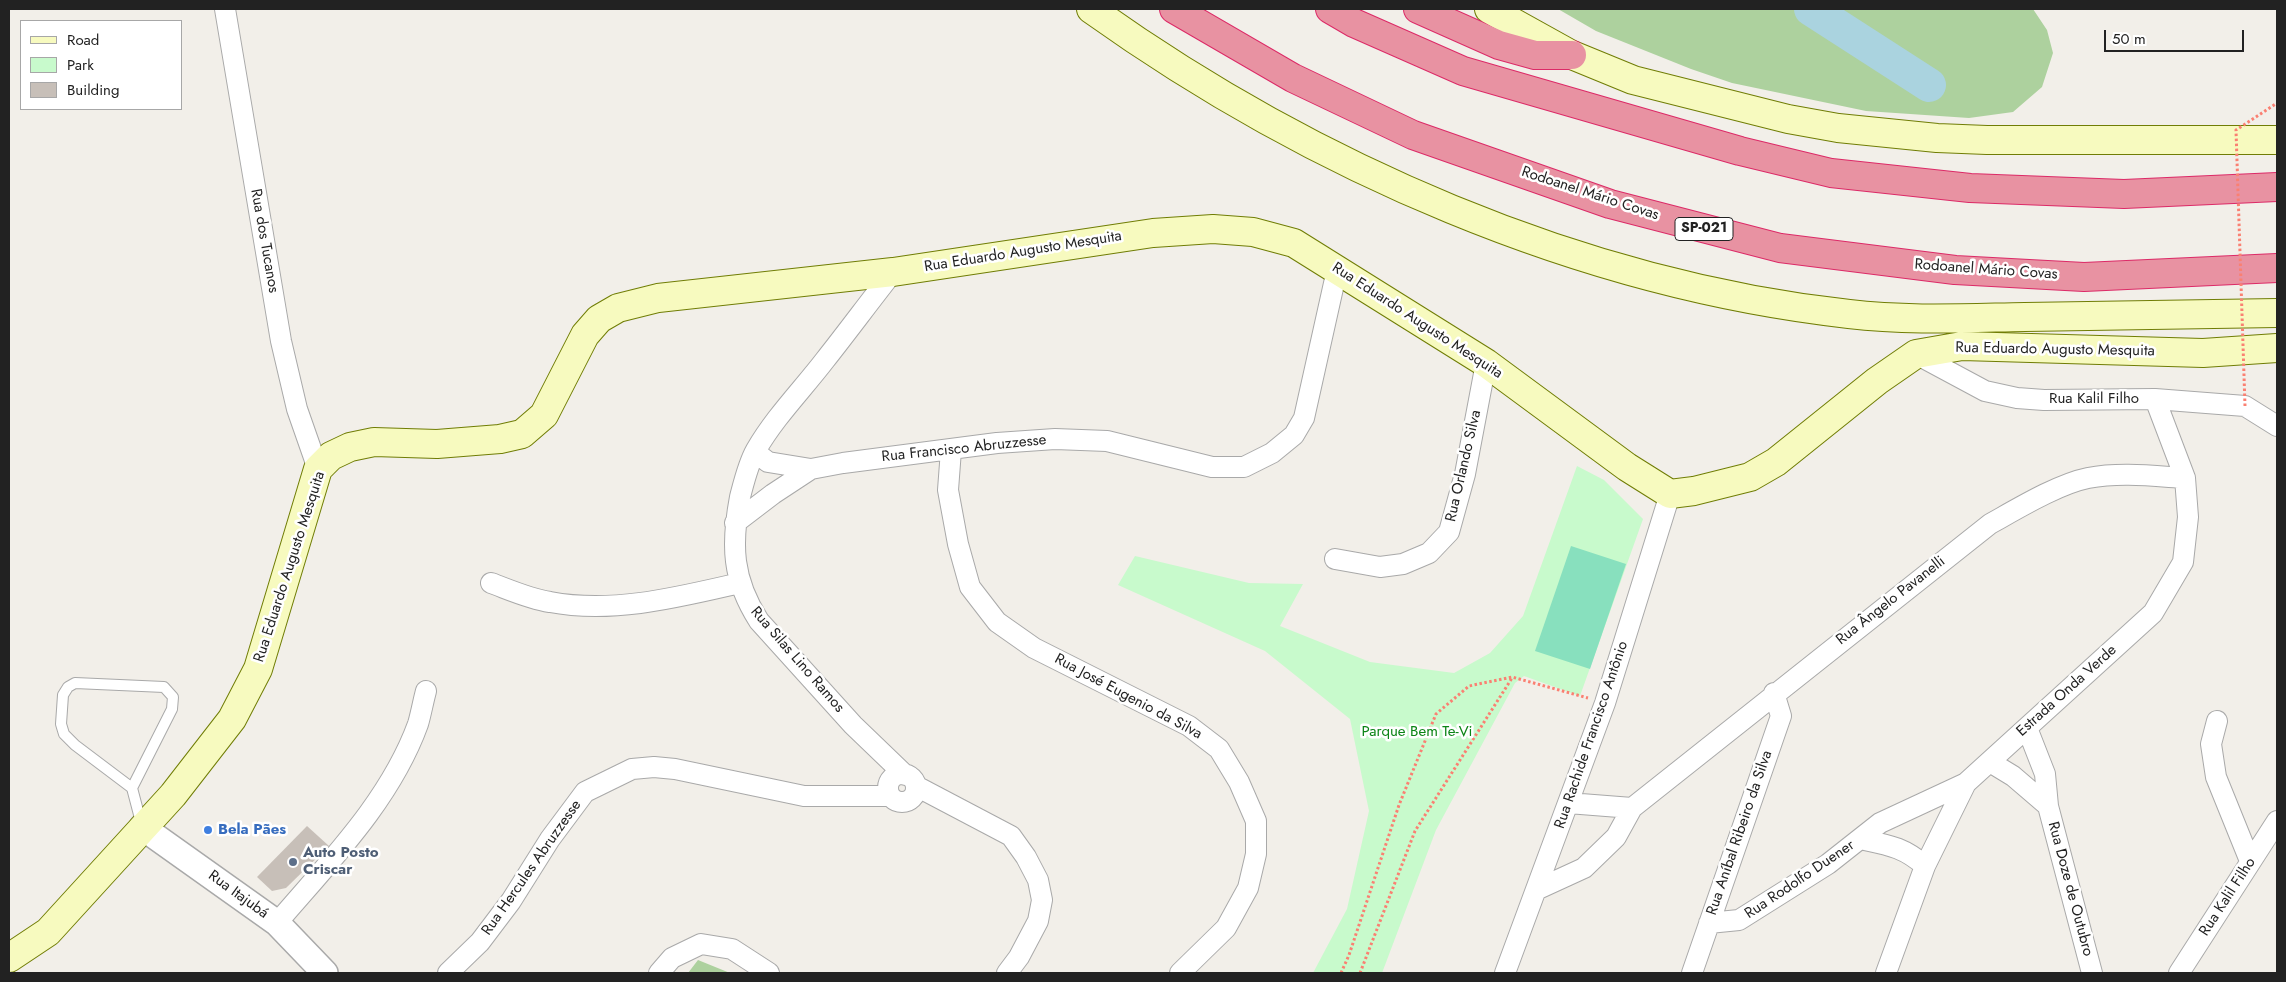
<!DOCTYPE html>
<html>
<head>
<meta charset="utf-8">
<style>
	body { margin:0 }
	#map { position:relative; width:2286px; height:982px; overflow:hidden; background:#f2efe9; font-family:Jost,sans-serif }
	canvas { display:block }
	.frame { position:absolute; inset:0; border:10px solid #222; pointer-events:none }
	.legend { position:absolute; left:20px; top:20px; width:162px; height:90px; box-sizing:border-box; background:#fff; border:1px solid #a7a7a7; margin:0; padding:6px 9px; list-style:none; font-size:15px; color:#222 }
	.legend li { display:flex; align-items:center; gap:10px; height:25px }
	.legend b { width:25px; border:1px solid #a7a7a7 }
	.scale { position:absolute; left:2104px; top:30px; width:140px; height:22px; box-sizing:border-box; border:2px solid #222; border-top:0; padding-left:6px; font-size:15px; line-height:18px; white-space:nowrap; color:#222; -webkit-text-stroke:4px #fff; paint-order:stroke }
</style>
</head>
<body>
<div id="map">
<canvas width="2286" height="982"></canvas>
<div class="frame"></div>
<ul class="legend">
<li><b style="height:6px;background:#f7fabf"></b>Road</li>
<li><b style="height:14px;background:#c8facc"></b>Park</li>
<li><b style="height:14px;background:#c7bfb8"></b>Building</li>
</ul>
<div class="scale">50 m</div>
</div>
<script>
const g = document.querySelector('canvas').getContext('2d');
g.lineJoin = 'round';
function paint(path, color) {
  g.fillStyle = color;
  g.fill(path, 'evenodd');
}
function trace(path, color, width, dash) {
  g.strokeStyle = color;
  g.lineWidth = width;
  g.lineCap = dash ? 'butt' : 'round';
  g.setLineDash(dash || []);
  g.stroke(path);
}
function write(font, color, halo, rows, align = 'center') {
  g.font = font + ' Jost,sans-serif';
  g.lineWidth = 5;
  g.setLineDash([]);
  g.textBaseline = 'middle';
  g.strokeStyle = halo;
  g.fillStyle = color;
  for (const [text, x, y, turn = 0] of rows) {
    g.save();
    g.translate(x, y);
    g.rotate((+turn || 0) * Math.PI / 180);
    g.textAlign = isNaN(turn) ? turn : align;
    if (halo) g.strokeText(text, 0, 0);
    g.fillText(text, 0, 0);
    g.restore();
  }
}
const forest = new Path2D(`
	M1558 9H2033L2047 30 2053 53 2042 87 2013 112 1969 118 1866 111 1732 83 1691 69 1596 31Z
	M698 960 730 973H688Z`);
const park = new Path2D(`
	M1577 466 1604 480 1643 519 1580 696 1524 676 1515 683 1436 830 1382 973H1313L1347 909 1369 811 1350 719 1265 651 1118 585 1135 556 1249 583 1303 584 1280 626 1370 662 1454 673 1490 653 1523 616Z`);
const pitch = new Path2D(`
	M1571 546 1626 564 1590 669 1535 651Z`);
const river = new Path2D(`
	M1811 9 1929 85`);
const building = new Path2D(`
	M307 826 329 846 286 888 272 891 257 877Z`);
const path = new Path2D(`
	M1341 973 1349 955 1399 805 1436 714 1469 686 1512 677 1588 698
	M1360 973 1415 831 1512 678`);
const service = new Path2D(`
	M132 788 172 709 173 697 164 687 75 683 68 687 63 695 61 724 64 734 75 745 132 788 142 826`);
const minor = new Path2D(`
	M225 9 281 341 297 409 318 469
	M893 272C870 301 848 331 825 360 802 390 775 417 756 450 748 464 744 482 740 497 731 545 732 579 759 621L853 725 905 775
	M1916 354 1985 391 2017 398 2044 400 2155 399 2245 406 2277 426
	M951 450 948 490 958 544 970 587 997 622 1034 648 1189 726 1219 749 1239 782 1256 821V854L1248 888 1226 928 1180 973
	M755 452 768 462 811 469 843 463 997 443 1055 439 1107 441 1212 467H1244L1272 453 1294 435 1304 418 1337 270
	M735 523 773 494 811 469
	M1335 559 1380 567 1403 564 1429 553 1449 532 1465 474 1486 363
	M491 583C510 590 530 599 550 602 613 614 679 597 740 583
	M2217 721 2211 744 2216 777 2250 861
	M2027 728 2045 774 2048 806 2092 973
	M1990 762 2013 776 2048 806
	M888 788a14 14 0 1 1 28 0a14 14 0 1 1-28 0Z
	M916 786 1011 836 1026 857 1038 880 1042 900 1038 921 1019 957 1007 973
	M1632 808 1990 524C2017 509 2058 484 2088 478 2120 472 2153 476 2185 478
	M1860 839C1888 845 1904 847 1925 866
	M1536 890 1584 868 1616 837 1632 808 1568 803
	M277 923C329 862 390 801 418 724 421 714 423 702 426 691
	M1709 923 1739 920 1828 864 1880 823 1966 783
	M448 973 480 942 511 901 550 839 585 792 632 769 654 767 675 769 804 796H890
	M659 973 672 958 701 944 732 949 769 973
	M1505 973 1605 703 1670 494
	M1692 973 1781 716 1774 693
	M1886 973 1925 866 1966 783 2153 613 2183 562 2188 517 2185 478 2155 399
	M2179 973 2277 821`);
const tertiary = new Path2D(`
	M142 827 277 923 325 973`);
const secondary = new Path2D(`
	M1091 9C1311 166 1579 284 1849 314 1907 321 1966 318 2025 317 2109 316 2193 314 2277 313
	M1489 9 1572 55 1633 80 1788 119 1838 128 1937 138 1987 140H2277
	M9 958 48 932 173 795 232 719 258 669 318 469 331 456 350 447 374 442 437 444 500 439 522 434 544 415 585 335 599 319 618 308 658 298 893 272 1153 233 1213 229 1253 232 1294 243 1486 363 1627 467 1670 494 1694 491 1750 477 1776 462 1877 381 1916 354 1962 346 2203 353 2277 348`);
const motorway = new Path2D(`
	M1174 9 1293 78 1413 135 1610 204 1780 248 1955 270 2084 277 2277 268
	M1330 9 1354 23 1463 71 1740 151 1831 173 1970 188 2124 194 2277 187
	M1418 9 1499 45 1535 55H1572`);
const pathBridge = new Path2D(`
	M2245 406 2236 130 2277 103`);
const markers = [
	[208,830,5,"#3f7fe0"],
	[293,862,5,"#5c6f8a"]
];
const shields = [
	[1704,229,58]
];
const shieldNames = [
	["SP-021",1704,229]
];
const streetNames = [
	["Rodoanel Mário Covas",1590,194,18],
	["Rua dos Tucanos",264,241,80],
	["Rua Eduardo Augusto Mesquita",1023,252,-9],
	["Rodoanel Mário Covas",1986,270,4],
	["Rua Eduardo Augusto Mesquita",1417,321,33],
	["Rua Eduardo Augusto Mesquita",2055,350,1],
	["Rua Kalil Filho",2094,399],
	["Rua Francisco Abruzzesse",964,449,-6],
	["Rua Orlando Silva",1464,466,-77],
	["Rua Eduardo Augusto Mesquita",290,567,-72],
	["Rua Ângelo Pavanelli",1891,601,-38],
	["Rua Silas Lino Ramos",797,660,49],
	["Estrada Onda Verde",2067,691,-42],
	["Rua José Eugenio da Silva",1128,697,28],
	["Rua Rachide Francisco Antônio",1592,735,-71],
	["Rua Aníbal Ribeiro da Silva",1740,833,-71],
	["Rua Hercules Abruzzesse",532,868,-55],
	["Rua Rodolfo Duener",1800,880,-34],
	["Rua Doze de Outubro",2070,889,75],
	["Rua Itajubá",238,895,36],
	["Rua Kalil Filho",2228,897,-57]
];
const parkNames = [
	["Parque Bem Te-Vi",1417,732]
];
const shopNames = [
	["Bela Pães",218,830]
];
const serviceNames = [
	["Auto Posto",303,853],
	["Criscar",303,870]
];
paint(forest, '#add19e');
paint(park, '#c8facc');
paint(pitch, '#88e0be');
trace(river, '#aad3df', 34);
paint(building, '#c7bfb8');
trace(service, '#a9a9a9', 12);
trace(minor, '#a9a9a9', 22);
trace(tertiary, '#a9a9a9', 28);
trace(secondary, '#707d05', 30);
trace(motorway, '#dc2a67', 30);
trace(path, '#fa8072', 3, [2.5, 2.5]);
trace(service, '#fff', 10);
trace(minor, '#fff', 20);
trace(tertiary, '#fff', 25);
trace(secondary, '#f7fabf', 28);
trace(motorway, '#e892a2', 28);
trace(pathBridge, '#fa8072', 3, [2.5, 2.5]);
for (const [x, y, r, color] of markers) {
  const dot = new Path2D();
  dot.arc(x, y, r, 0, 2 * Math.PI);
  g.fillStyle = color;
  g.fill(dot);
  trace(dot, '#fff', 2);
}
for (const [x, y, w] of shields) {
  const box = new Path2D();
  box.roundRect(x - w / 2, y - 11.5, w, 23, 4);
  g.fillStyle = '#fff';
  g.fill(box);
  trace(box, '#222', 1);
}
write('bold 14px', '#222', null, shieldNames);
write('15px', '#222', '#fff', streetNames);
write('15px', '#0c8416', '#fff', parkNames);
write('bold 15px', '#366cbe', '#fff', shopNames, 'left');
write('bold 15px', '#4e5e75', '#fff', serviceNames, 'left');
</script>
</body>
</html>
